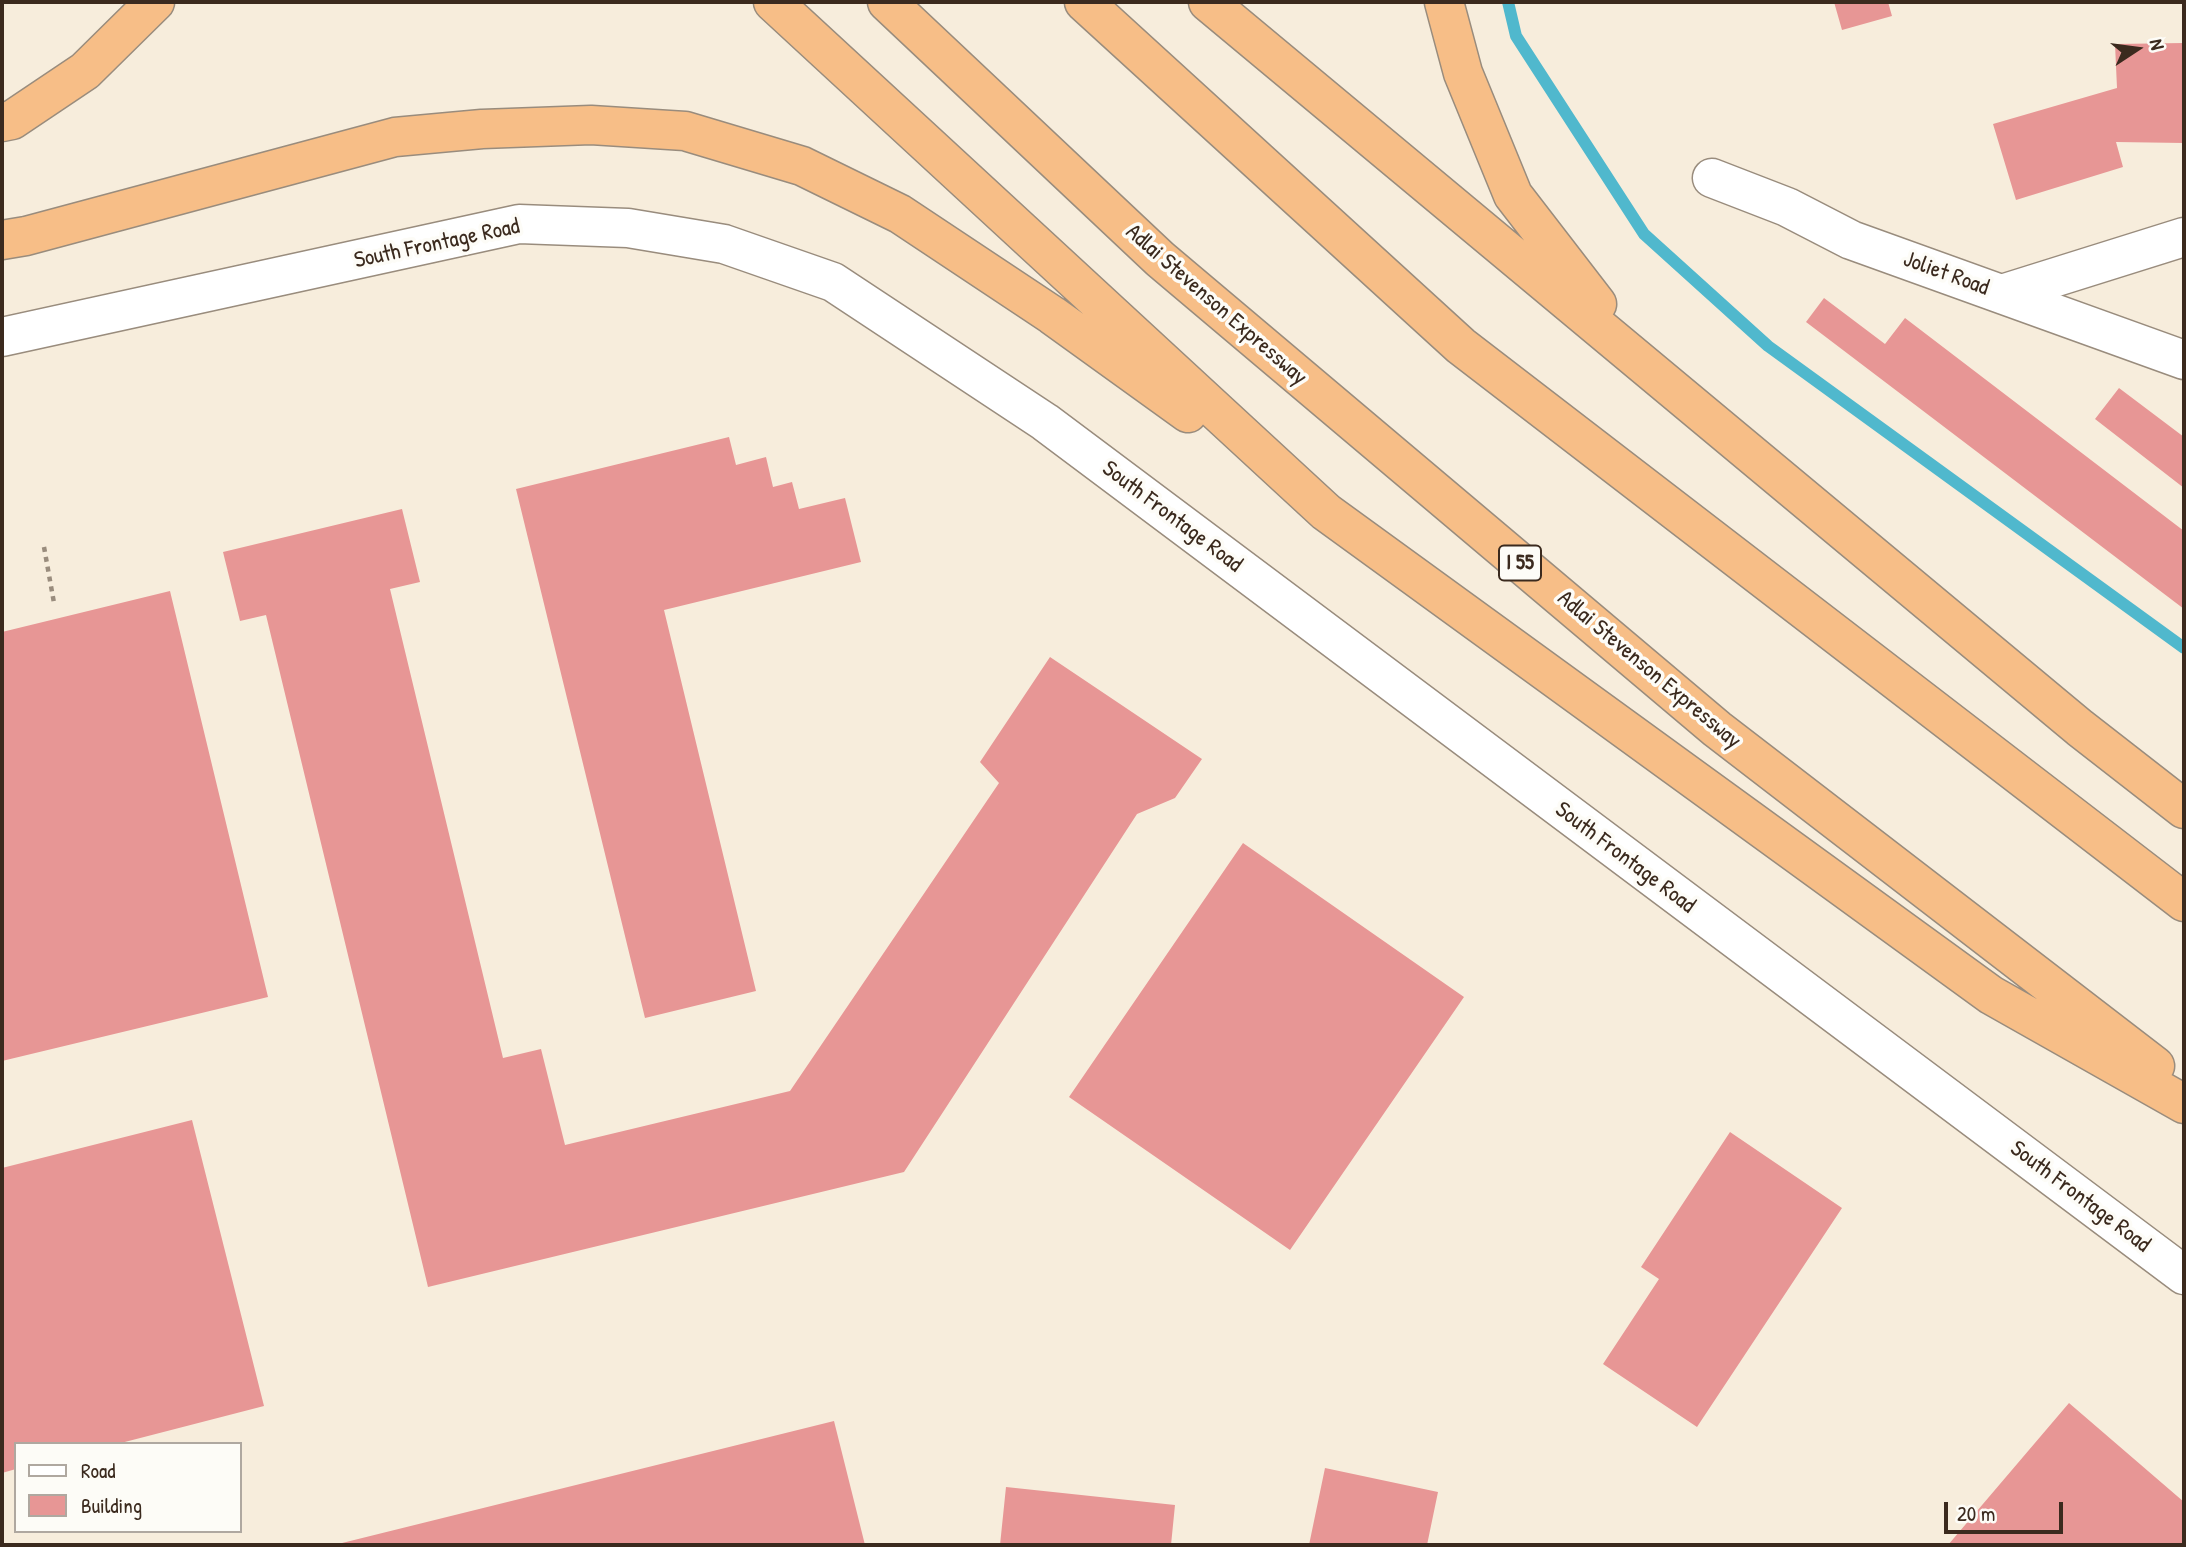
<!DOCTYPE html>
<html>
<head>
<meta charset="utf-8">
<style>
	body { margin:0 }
	#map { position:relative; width:2186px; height:1547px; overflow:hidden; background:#f7eddc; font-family:"Patrick Hand",sans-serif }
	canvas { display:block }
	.frame { position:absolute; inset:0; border:4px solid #3b2a1e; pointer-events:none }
	.legend { position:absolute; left:14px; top:1442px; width:228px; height:91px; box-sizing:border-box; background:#fdfcf7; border:2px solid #afa8a0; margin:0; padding:9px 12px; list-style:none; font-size:21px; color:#3b2a1e }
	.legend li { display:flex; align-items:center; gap:14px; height:35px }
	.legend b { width:35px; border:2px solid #afa8a0 }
	.north { position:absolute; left:2102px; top:14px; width:70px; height:70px; -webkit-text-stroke:5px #fdfcf7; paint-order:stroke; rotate:77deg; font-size:19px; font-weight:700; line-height:28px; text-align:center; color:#3b2a1e }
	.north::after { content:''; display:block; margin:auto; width:24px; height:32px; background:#3b2a1e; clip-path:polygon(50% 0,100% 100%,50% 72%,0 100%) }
	.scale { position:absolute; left:1944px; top:1502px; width:119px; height:32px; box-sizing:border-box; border:4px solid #3b2a1e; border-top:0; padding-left:9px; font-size:21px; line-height:24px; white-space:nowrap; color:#3b2a1e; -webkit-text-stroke:5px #fdfcf7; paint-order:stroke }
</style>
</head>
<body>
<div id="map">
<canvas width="2186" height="1547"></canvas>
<div class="frame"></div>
<ul class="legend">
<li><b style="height:9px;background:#fff"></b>Road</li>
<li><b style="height:19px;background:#e79695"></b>Building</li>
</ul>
<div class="north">N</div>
<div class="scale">20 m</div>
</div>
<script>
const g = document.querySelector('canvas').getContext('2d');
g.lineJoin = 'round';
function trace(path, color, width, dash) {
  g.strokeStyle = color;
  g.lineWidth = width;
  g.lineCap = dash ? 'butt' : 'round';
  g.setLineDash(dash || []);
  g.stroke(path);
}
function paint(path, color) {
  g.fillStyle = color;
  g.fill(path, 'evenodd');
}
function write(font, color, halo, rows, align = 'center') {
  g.font = font + ' "Patrick Hand",sans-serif';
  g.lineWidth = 7;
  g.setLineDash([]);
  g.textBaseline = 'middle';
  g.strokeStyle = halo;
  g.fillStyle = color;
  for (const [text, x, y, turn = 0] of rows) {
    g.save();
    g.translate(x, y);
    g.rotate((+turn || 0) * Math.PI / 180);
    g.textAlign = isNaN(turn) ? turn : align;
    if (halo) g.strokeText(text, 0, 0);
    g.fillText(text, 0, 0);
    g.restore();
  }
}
const stream = new Path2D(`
	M1508 2 1516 36 1644 234 1768 346 2184 648`);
const building = new Path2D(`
	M1834 2H1888L1892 16 1842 30Z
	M2184 43V143L2116 142 2123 167 2016 200 1993 124 2117 88 2115 44Z
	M1824 298 1885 344 1905 318 2184 531V609L1806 322Z
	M2119 388 2184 437V488L2095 419Z
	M729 437 736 465 766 457 773 487 792 482 799 509 845 498 861 562 664 610 756 991 645 1018 516 489Z
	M402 509 420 582 390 589 503 1058 541 1049 565 1145 790 1091 999 783 980 762 1050 657 1202 759 1175 798 1137 814 904 1172 428 1287 266 615 240 621 223 552Z
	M170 591 268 997 2 1061V632Z
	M1243 843 1464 997 1290 1250 1069 1097Z
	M192 1120 264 1406 117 1444H16V1469L2 1473V1168Z
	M1730 1132 1842 1208 1697 1427 1603 1364 1659 1279 1641 1267Z
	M2069 1403 2184 1502V1545H1948Z
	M834 1421 865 1545H338V1544Z
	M1325 1468 1438 1492 1427 1545H1309Z
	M1006 1487 1175 1505 1171 1545H1000Z`);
const path = new Path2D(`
	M44 547 54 603`);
const minor = new Path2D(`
	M1712 178 1787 207 1851 240 2184 360
	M2002 294 2184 237
	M2 337 519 224 628 228 724 244 833 282 1045 422 2184 1275`);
const highway = new Path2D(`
	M773 2 1326 512 1991 995 2184 1104
	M887 2 1160 259 1717 729 2155 1066
	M1084 2 1461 346 2184 902
	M1208 2 2080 728 2184 809
	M1444 2 1463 73 1513 195 1597 304
	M2 122 12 120 85 71 155 2
	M2 240 26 236 395 137 482 129 591 125 685 131 802 166 900 214 1052 315 1188 413`);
const shields = [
	[1520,563,42]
];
const shieldNames = [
	["I 55",1520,563]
];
const streetNames = [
	["South Frontage Road",437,244,-12],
	["Joliet Road",1946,274,20],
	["Adlai Stevenson Expressway",1216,305,41],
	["South Frontage Road",1172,517,37],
	["Adlai Stevenson Expressway",1649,670,40],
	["South Frontage Road",1625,858,37],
	["South Frontage Road",2080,1197,37]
];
trace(stream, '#50b8cd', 12);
paint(building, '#e79695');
trace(minor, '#998c7d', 41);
trace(highway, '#998c7d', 41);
trace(path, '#998c7d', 4.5, [5, 5]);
trace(minor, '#fff', 38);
trace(highway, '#f7be87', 38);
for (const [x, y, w] of shields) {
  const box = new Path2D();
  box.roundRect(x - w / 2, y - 17.5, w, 35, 5);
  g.fillStyle = '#fdfcf7';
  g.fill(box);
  trace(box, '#3b2a1e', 2);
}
write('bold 21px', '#3b2a1e', null, shieldNames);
write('23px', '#3b2a1e', '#fdfcf7', streetNames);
</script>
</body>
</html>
